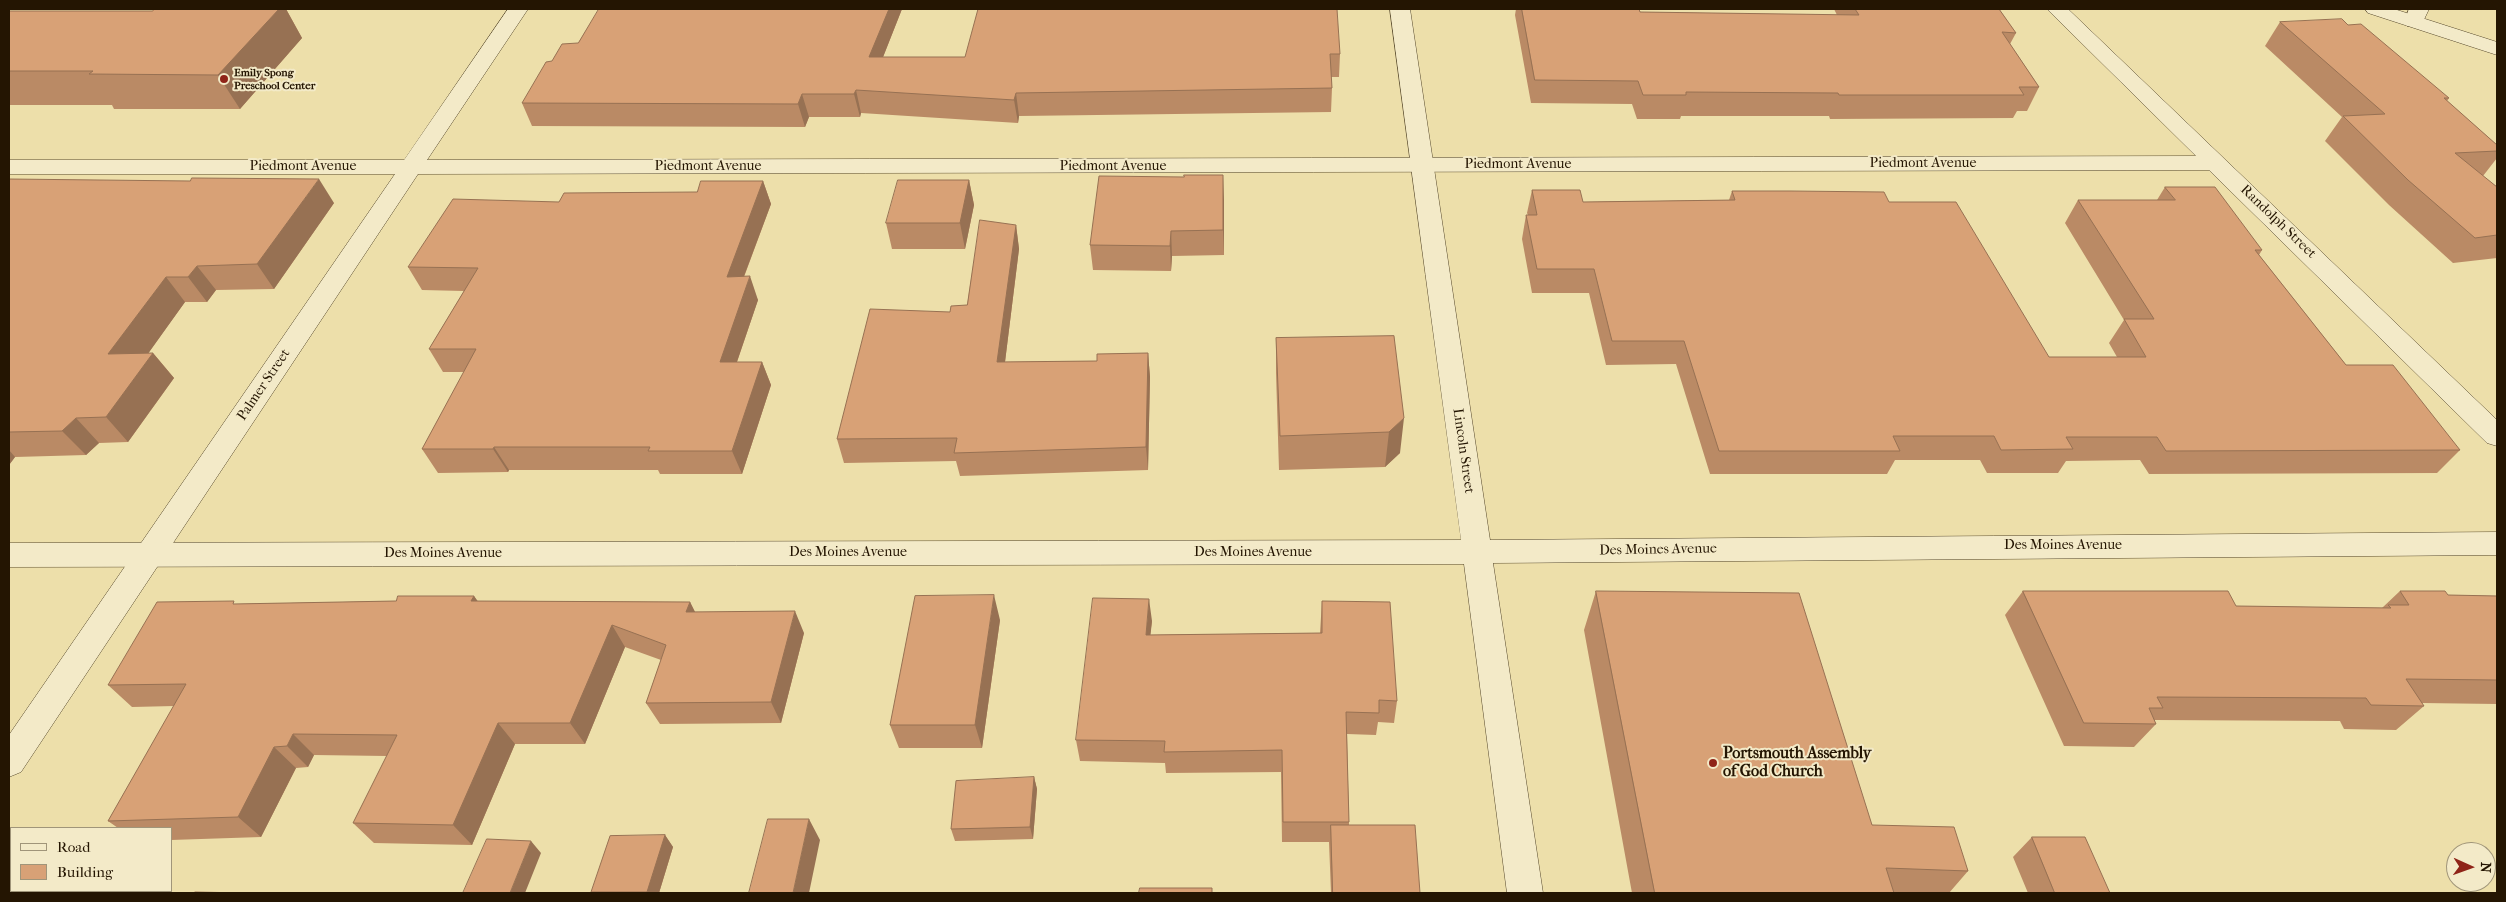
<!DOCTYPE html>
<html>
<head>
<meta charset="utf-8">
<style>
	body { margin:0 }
	#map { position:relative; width:2506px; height:902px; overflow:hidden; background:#eddfaa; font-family:"IM FELL French Canon",serif }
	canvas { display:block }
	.frame { position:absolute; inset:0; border:10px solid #241502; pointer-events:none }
	.legend { position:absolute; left:10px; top:827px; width:162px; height:65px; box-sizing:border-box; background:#f3eac8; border:1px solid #a09579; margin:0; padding:6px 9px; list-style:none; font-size:15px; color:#241502 }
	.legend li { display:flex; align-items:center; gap:10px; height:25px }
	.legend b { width:25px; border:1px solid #a09579 }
	.north { position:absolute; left:2446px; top:842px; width:50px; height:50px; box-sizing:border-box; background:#f3eac8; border:1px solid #a09579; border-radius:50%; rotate:92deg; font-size:14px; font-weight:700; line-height:20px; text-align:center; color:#241502 }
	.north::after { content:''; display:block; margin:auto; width:18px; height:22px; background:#8f2418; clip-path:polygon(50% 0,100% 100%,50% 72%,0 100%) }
</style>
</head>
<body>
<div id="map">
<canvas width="2506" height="902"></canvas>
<div class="frame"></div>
<ul class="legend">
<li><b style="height:6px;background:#f3eac8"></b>Road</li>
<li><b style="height:14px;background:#d8a176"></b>Building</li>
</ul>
<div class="north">N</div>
</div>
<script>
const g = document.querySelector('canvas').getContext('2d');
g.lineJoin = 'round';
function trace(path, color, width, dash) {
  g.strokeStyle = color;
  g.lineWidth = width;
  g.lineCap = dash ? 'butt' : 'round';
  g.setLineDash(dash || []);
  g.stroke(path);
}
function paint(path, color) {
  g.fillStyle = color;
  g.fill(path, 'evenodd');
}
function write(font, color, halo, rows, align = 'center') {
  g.font = font + ' "IM FELL French Canon",serif';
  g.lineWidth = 4;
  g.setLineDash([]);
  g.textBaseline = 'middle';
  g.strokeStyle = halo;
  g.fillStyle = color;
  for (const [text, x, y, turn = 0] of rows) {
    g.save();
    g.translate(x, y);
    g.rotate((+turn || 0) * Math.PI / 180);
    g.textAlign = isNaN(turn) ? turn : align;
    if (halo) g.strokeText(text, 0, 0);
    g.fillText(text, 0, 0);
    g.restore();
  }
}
const minor = new Path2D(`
	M508 9H528L427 160 2196 156 2047 9H2068L2497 420V446L2487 443 2209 170 418 174 21 772 9 777V735L395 174H9V160H404Z
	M2409 9H2429L2421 26H2407L2404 22Z`);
const tertiary = new Path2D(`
	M1390 9H1410L1490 540 2497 532V555L1493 563 1543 893H1507L1464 564 9 567V543L1461 540Z
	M2365 9H2394L2497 42V55L2368 13Z`);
const wall = new Path2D(`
	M155 9H286L302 38 240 109H114L112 105H9V11H152Z
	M902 9 883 57H965L1340 54 1339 77H1331L1332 88 1331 112 1019 116 1018 123 861 113 860 117H809L805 127 532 126 522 103 552 61 578 43Z
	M1516 9H1639L1640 12 1837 15 1834 9H1999L2016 33 2010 44 2039 87 2027 111H2017L2013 118 1830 119 1829 116H1681L1680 119H1637L1632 104 1531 103 1515 15Z
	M2280 22 2348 25 2449 98 2447 101 2497 145V158L2483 176 2497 187V258L2453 263 2389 205 2325 141 2342 117 2265 46Z
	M9 179 334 203 274 289 216 290 207 302H185L148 353H153L174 378 128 442 99 443 86 455 15 457 9 465Z
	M969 180 974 205 965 249H892L886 223Z
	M763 181 771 204 744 277 758 300 737 362H762L771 385 742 474H660L658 470H509L508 472 438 473 422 449 464 372H443L429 349 464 291 422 290 408 267 697 192Z
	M2165 187 2262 250 2259 255 2346 365 2460 450 2437 473 2149 474 2140 460 2066 461 2058 473H1987L1980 460H1895L1887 474H1710L1676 364 1606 365 1589 293H1532L1522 239 1526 215H1528L1527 213 1532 190 1583 202 1729 200 1732 191 1889 202 2049 357H2117L2109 343 2124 320 2065 223 2078 200H2157Z
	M1224 200V255L1172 256 1171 271 1093 270 1090 245Z
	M1016 225 1019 249 1005 362 1097 361 1148 353 1150 377 1148 470 960 476 956 461 844 463 837 439 950 312 967 305Z
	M1394 336 1400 453 1385 467 1279 470 1276 373V338Z
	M1596 591 1872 825 1968 871 1949 893H1632L1584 630Z
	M2023 591 2236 606 2382 608 2400 591 2448 595 2497 596V704L2422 703 2424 706 2396 730 2344 729 2340 721 2154 720 2156 724 2134 747 2064 746 2005 615Z
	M474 596 477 601 690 602 695 612 804 633 781 723 660 724 646 703 661 660 625 647 585 744H515L472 845 374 843 353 823 387 756 314 755 308 767 296 768 261 837 171 840V828H118L108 821 174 706 132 707 108 685 237 604 396 601Z
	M1322 601 1397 701 1394 723 1378 722 1376 735 1347 734 1349 825 1420 893H1331L1329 842H1282L1281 772 1166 773 1165 763 1080 761 1076 740 1152 621 1150 635 1320 633Z
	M1000 620 982 748H899L890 725Z
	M1034 777 1037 789 1033 839 955 841 951 829Z
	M665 835 673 847 659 893H593L591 892Z
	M2032 837 2110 893H2028L2013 857Z`);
const shadedWall = new Path2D(`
	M279 9H286L302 38 240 109 218 75Z
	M889 9H902L874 80 869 57Z
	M856 90 861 113 860 117 854 94Z
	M1016 93 1019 116 1018 123 1014 100Z
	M802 94 809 117 805 127 798 104Z
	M1223 175 1224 200V255L1223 230Z
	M319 179 334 203 274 289 257 264Z
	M969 180 974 205 965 249 960 223Z
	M763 181 771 204 735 300 727 277Z
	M1016 225 1019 249 1002 386 997 362Z
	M1171 231 1172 256 1171 271 1170 246Z
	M197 266 216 290 207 302 188 277Z
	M750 276 758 300 729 385 720 362Z
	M166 277 185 302 130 379 108 354Z
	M153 353 174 378 128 442 106 417Z
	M1148 353 1150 377 1148 470 1146 447Z
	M762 362 771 385 742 474 732 451Z
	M76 418 99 443 86 455 62 431Z
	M1404 418 1400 453 1385 467 1389 432Z
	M494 447 509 470 508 472 493 449Z
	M9 450 15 457 9 465Z
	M994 595 1000 620 982 748 975 725Z
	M474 596 490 618 471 601Z
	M1149 599 1152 621 1148 658 1146 635Z
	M690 602 701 624 686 612Z
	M795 611 804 633 781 723 771 702Z
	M612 625 625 647 585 744 570 723Z
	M498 723 515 744 472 845 453 825Z
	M293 734 314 755 308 767 287 746Z
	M274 747 296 768 261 837 238 817Z
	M1034 777 1037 789 1033 839 1030 827Z
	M809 819 820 840 809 893H793Z
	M665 835 673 847 659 893H648L647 892Z
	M531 841 541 853 525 893H510Z`);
const building = new Path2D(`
	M155 9H279L218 75 89 74 93 71H9V11H152Z
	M599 9H889L869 57H965L978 9H1337L1340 54H1330L1332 88 1016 93 1014 100 856 90 854 94H802L798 104 522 103 546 62 552 61 562 44 578 43Z
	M1522 9H1639L1640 12 1859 15 1855 9H1999L2016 33 2002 32 2039 87H2019L2024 95H1839L1838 93 1686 92V95H1643L1638 81 1535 80Z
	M2342 19 2348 25 2361 24 2449 98H2444L2497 145V151L2455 153 2497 187V235L2475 238 2408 180 2343 116 2385 114 2280 22Z
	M1184 175H1223V230L1171 231 1170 246 1090 245 1099 176 1184 177Z
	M192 178 319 179 257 264 197 266 188 277H166L108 354 153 353 106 417 76 418 62 431 9 432V179L190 181Z
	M898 180H969L960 223H886Z
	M701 181H763L727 277 750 276 720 362H762L732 451H648L650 447H494L493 449H422L476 349H429L478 268 408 267 453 199 559 202 564 193 697 192Z
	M2165 187H2215L2262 250H2255L2346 365H2393L2460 450 2166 451 2157 437H2066L2073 449 2001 450 1994 436H1893L1900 451H1719L1684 341H1612L1594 269H1537L1526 215H1537L1532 190H1580L1583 202 1735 200 1732 191H1791L1884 192 1889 202H1956L2049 357H2146L2124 319H2154L2078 200H2175Z
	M980 220 1016 225 997 362 1097 361V354L1148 353 1146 447 954 453 957 438 837 439 870 309 950 312 951 306 967 305Z
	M1394 336 1404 418 1389 432 1280 436 1276 338Z
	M1596 591 1799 593 1872 825 1954 827 1968 871 1886 868 1894 893H1655Z
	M2023 591H2228L2236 606 2391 608 2388 605H2409L2400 591H2445L2448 595 2497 596V680L2406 679 2424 706 2371 705 2366 698 2157 697 2163 708H2149L2156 724 2084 723Z
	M994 595 975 725H890L915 596Z
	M398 596H474L471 601 690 602 686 612 795 611 771 702 646 703 666 645 612 625 570 723H498L453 825 353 823 397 735 293 734 287 746 274 747 238 817 108 821 186 684 108 685 157 602 234 601 233 604 396 601Z
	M1093 598 1149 599 1146 635 1322 633V601L1390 602 1397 701 1379 700V713L1346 712 1349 822H1283L1282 750 1164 752 1165 741 1076 740Z
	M1034 777 1030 827 951 829 956 781Z
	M768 819H809L793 893H749Z
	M1331 825H1415L1420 893H1333Z
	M665 835 647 892H591L610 836Z
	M2032 837H2085L2110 893H2055Z
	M487 839 531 841 510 893H463Z
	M1140 888H1212V893H1139Z
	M195 892 245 893H195Z`);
const markers = [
	[224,79,5,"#8f2418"],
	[1713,763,5,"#8f2418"]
];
const farPoinames = [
	["Emily Spong",234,73],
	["Preschool Center",234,86]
];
const streetNames = [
	["Piedmont Avenue",1923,164],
	["Piedmont Avenue",1518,165],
	["Piedmont Avenue",303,167],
	["Piedmont Avenue",708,167],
	["Piedmont Avenue",1113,167],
	["Randolph Street",2278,222,44],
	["Palmer Street",264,385,-56],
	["Lincoln Street",1463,451,82],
	["Des Moines Avenue",2063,546],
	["Des Moines Avenue",1658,550,-1],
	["Des Moines Avenue",848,553],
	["Des Moines Avenue",1253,553],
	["Des Moines Avenue",443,554]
];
const nearPoinames = [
	["Portsmouth Assembly",1723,754],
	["of God Church",1723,772]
];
trace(minor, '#56482c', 1);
trace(tertiary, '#56482c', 1);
paint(minor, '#f3eac8');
paint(tertiary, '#f3eac8');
paint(wall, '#ba8a65');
paint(shadedWall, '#977153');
paint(building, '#d8a176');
trace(building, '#977153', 1);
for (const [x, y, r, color] of markers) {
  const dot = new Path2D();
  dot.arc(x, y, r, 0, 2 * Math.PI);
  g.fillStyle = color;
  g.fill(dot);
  trace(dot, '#f3eac8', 2);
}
write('bold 11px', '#241502', '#f3eac8', farPoinames, 'left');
write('14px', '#241502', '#f3eac8', streetNames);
write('bold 16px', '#241502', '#f3eac8', nearPoinames, 'left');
</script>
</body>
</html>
